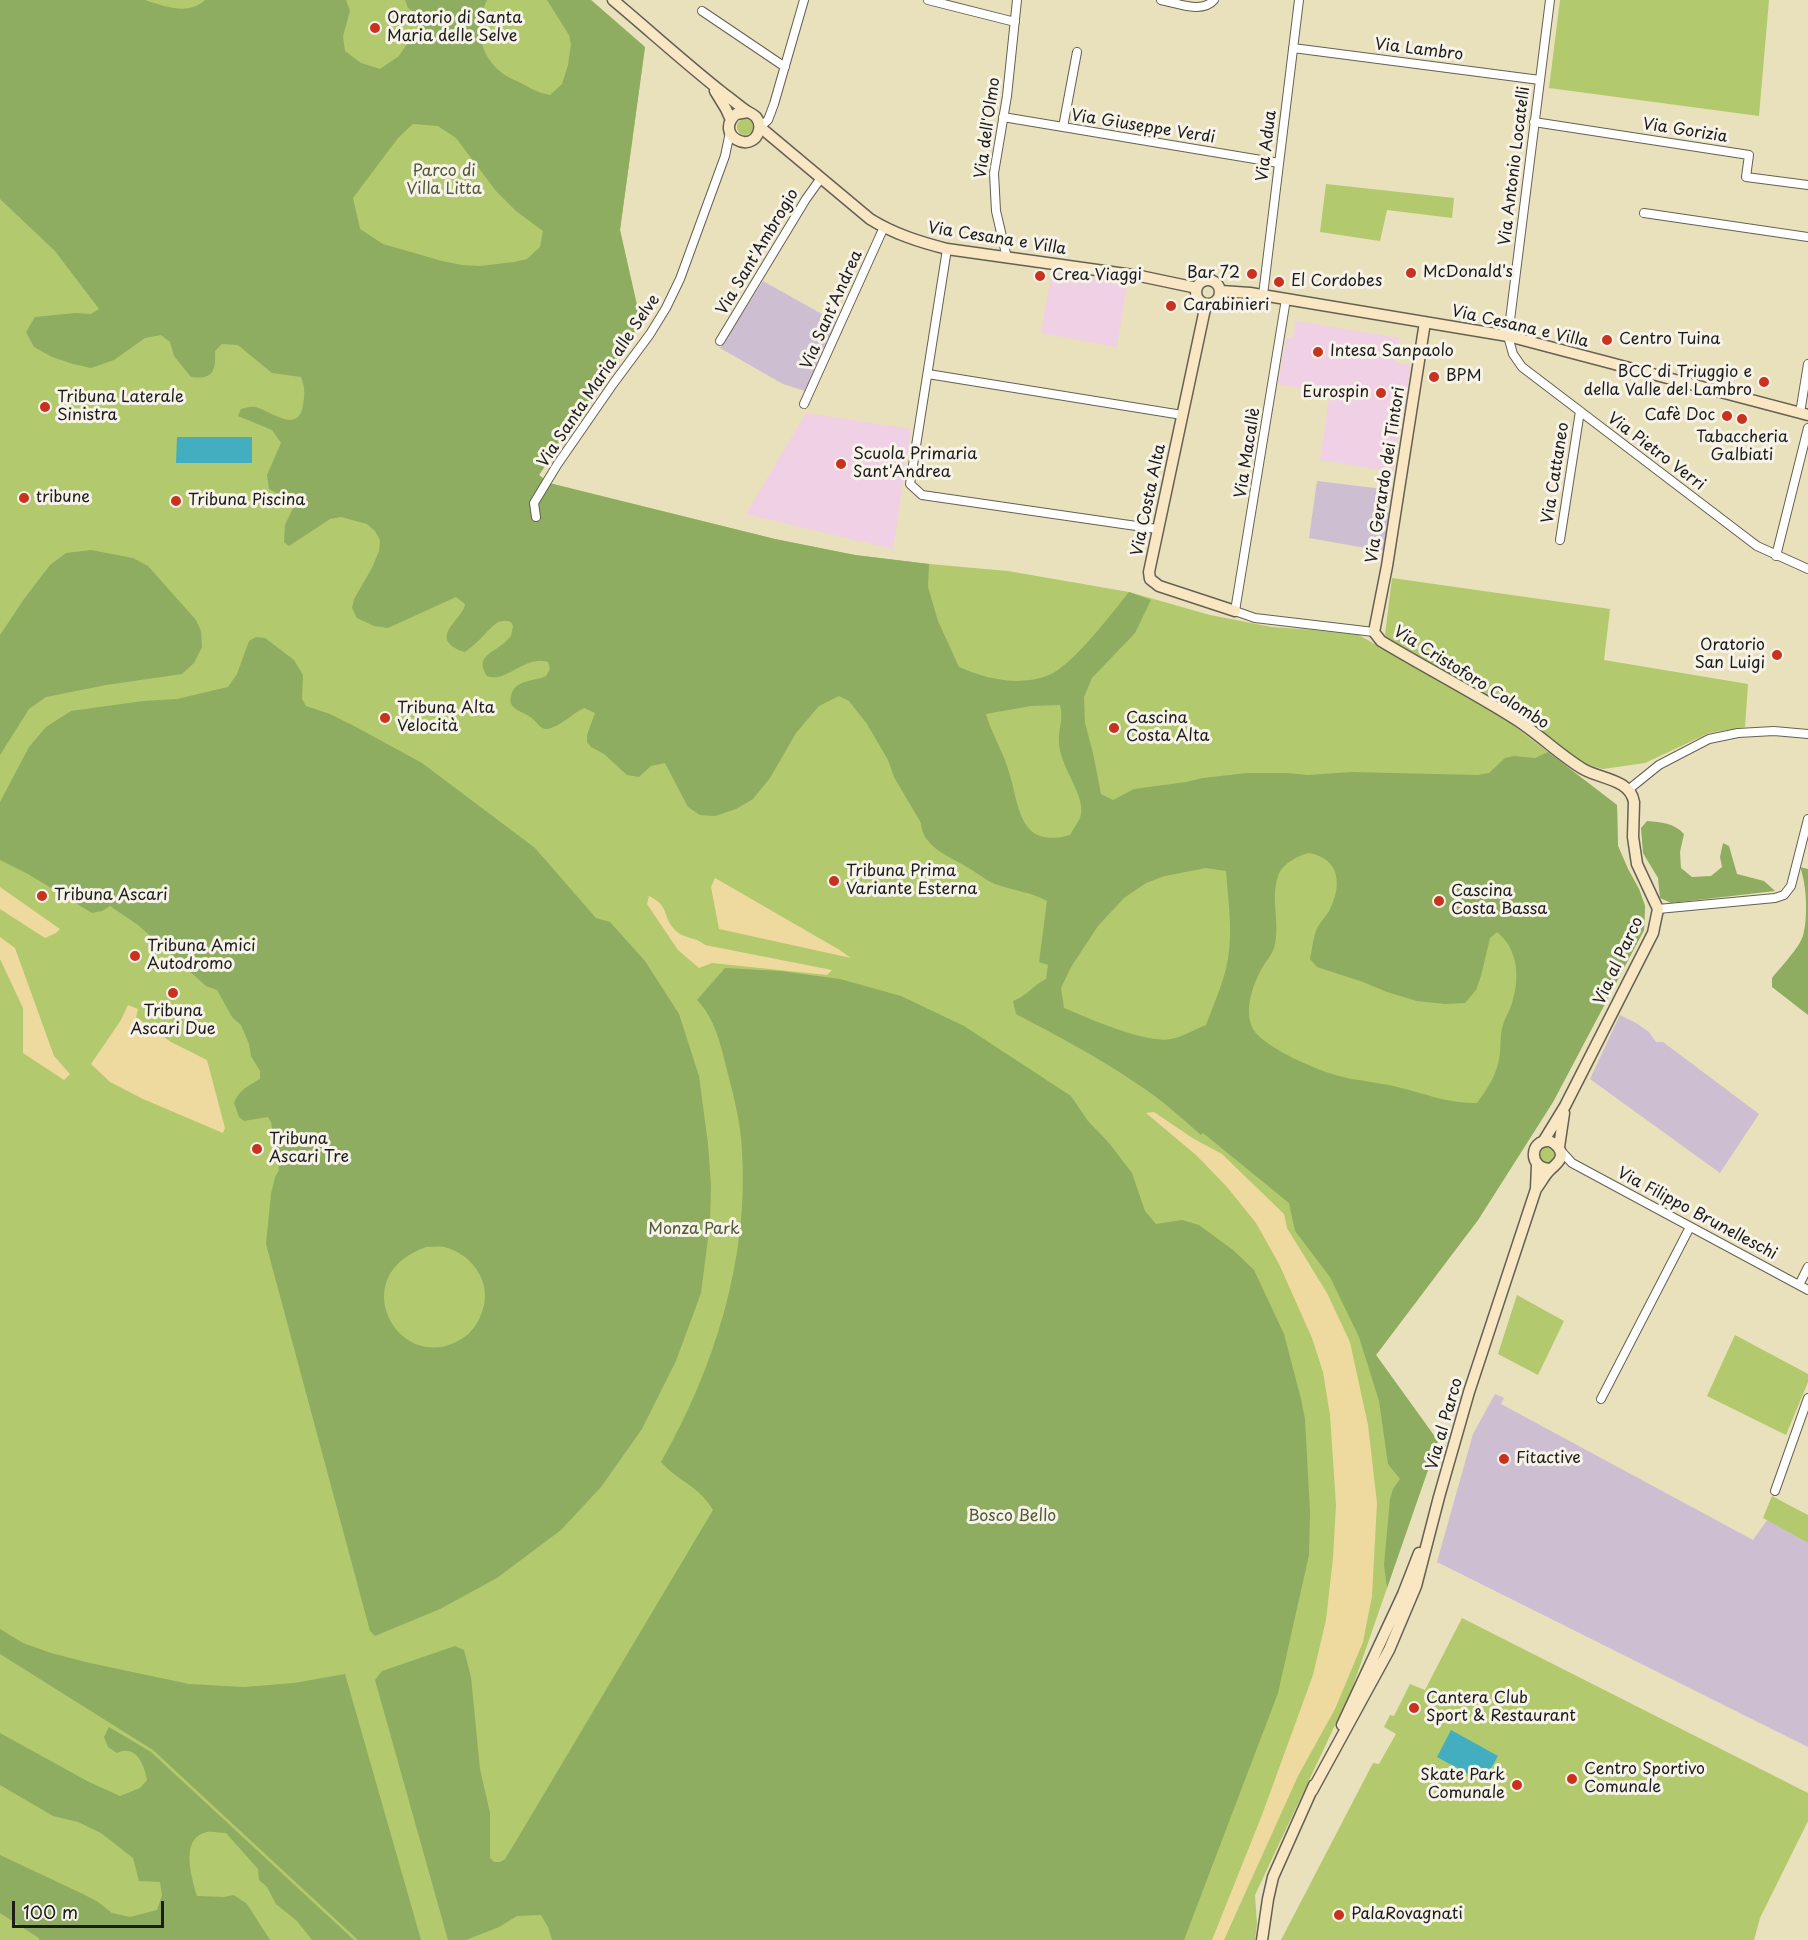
<!DOCTYPE html>
<html>
<head>
<meta charset="utf-8">
<style>
	body { margin:0 }
	#map { position:relative; width:1808px; height:1940px; overflow:hidden; background:#e9e0bc; font-family:"Playpen Sans",sans-serif }
	canvas { display:block }
	.scale { position:absolute; left:12px; top:1901px; width:152px; height:27px; box-sizing:border-box; border:3px solid #1c1c1c; border-top:0; padding-left:8px; font-size:18px; line-height:21px; white-space:nowrap; color:#1c1c1c; -webkit-text-stroke:4px #f7f3e8; paint-order:stroke }
</style>
</head>
<body>
<div id="map">
<canvas width="1808" height="1940"></canvas>
<div class="scale">100 m</div>
</div>
<script>
const g = document.querySelector('canvas').getContext('2d');
g.lineJoin = 'round';
function paint(path, color) {
  g.fillStyle = color;
  g.fill(path, 'evenodd');
}
function trace(path, color, width, dash) {
  g.strokeStyle = color;
  g.lineWidth = width;
  g.lineCap = dash ? 'butt' : 'round';
  g.setLineDash(dash || []);
  g.stroke(path);
}
function write(font, color, halo, rows, align = 'center') {
  g.font = font + ' "Playpen Sans",sans-serif';
  g.lineWidth = 6;
  g.setLineDash([]);
  g.textBaseline = 'middle';
  g.strokeStyle = halo;
  g.fillStyle = color;
  for (const [text, x, y, turn = 0] of rows) {
    g.save();
    g.translate(x, y);
    g.rotate((+turn || 0) * Math.PI / 180);
    g.textAlign = isNaN(turn) ? turn : align;
    if (halo) g.strokeText(text, 0, 0);
    g.fillText(text, 0, 0);
    g.restore();
  }
}
const built = new Path2D(`
	M1052 272 1127 283 1117 347 1041 333Z
	M1296 321 1399 338 1395 362 1411 365 1393 472 1320 460 1330 393 1278 384 1286 338H1293Z
	M806 413 911 429 893 549 746 514Z`);
const industrial = new Path2D(`
	M763 281 836 322 805 391 783 384 720 348Z
	M1317 481 1391 490 1387 508 1389 514 1383 551 1309 538Z
	M1620 1015 1636 1023 1649 1032 1656 1042H1663L1759 1114 1720 1173 1590 1079Z
	M1495 1394 1504 1398 1501 1404 1753 1540 1767 1520 1808 1543V1747L1437 1562 1473 1434Z`);
const green = new Path2D(`
	M0 0H591L645 47 620 230 641 323 539 475 549 483 775 539 855 555 929 564 1008 571 1129 592 1210 615 1272 627 1314 630 1359 635 1505 719 1617 805 1618 846 1628 869 1639 889 1645 906 1644 930 1553 1102 1478 1220 1376 1355 1438 1441 1352 1689 1255 1895 1257 1923 1255 1940H0Z
	M1560 0H1769L1759 116 1549 88Z
	M737 127a8 8 0 1 1 16 0a8 8 0 1 1-16 0Z
	M1326 184 1454 198 1452 218 1387 210 1380 241 1320 232Z
	M1392 578 1610 609 1604 660 1748 684 1745 727 1709 733 1645 763 1603 769 1588 765 1572 755 1521 715 1389 640 1385 635Z
	M1540 1155a8 8 0 1 1 16 0a8 8 0 1 1-16 0Z
	M1517 1295 1564 1321 1538 1375 1498 1354Z
	M1735 1335 1808 1374V1382L1786 1435 1707 1396Z
	M1772 1496 1808 1515V1543L1763 1518Z
	M1462 1618 1808 1793V1821L1760 1918 1754 1940H1281L1373 1763 1379 1764 1396 1734 1384 1727 1390 1715 1394 1716 1410 1684 1425 1690Z`);
const forest = new Path2D(`
	M0 0H145C163 6 189 16 205 0H346L350 11 343 36 345 51 361 63 380 69 399 56 420 24 419 16 408 8 405 0H487C474 26 479 55 502 73 507 77 514 80 519 82 530 88 538 93 550 95L562 84 568 65 571 44 569 35 547 0H591L645 47 620 230 641 323 539 475 549 483 775 539 855 555 929 564 928 587 938 621 959 667C986 679 1020 687 1049 675 1071 667 1113 612 1129 592L1151 600 1135 633 1092 678 1084 697 1085 723 1093 753 1101 794 1113 800 1134 789 1186 782 1203 778 1247 773H1287L1308 775 1352 772 1478 775 1489 773 1505 758 1514 756 1535 758 1548 752 1617 805 1618 846 1628 869 1639 889 1645 906 1644 930 1553 1102 1478 1220 1376 1355 1438 1441 1387 1588 1384 1565 1390 1499 1393 1489 1400 1479 1388 1464 1379 1401 1359 1337 1330 1277 1295 1231 1289 1203 1203 1133 1201 1135C1180 1116 1159 1098 1136 1083 1098 1057 1056 1035 1016 1014L1013 1001C1027 996 1033 985 1046 979L1048 965 1039 962 1047 901C1031 892 1015 891 998 885 988 882 979 874 970 869 952 857 922 848 921 823L894 777 888 760 867 724 849 701 839 696 819 706 796 733 770 778 753 799 736 809 715 816 700 815 688 807 665 763 651 766 639 777 627 775 604 754 591 747 587 742V735L595 713 584 708C573 713 563 724 551 728 541 732 538 723 532 718 525 712 507 710 511 696 515 679 533 682 546 676L550 669 548 662C526 654 505 684 487 676 476 659 488 655 500 646 504 644 508 639 511 636L513 626 511 622C497 617 491 629 481 638 477 643 471 647 465 652 460 651 456 649 452 646 435 633 464 617 465 604L456 597 388 628 374 626 357 618 352 608 354 599 372 568 379 551 380 540 375 531 367 524 341 517 330 519 289 546 284 542 285 525 294 506 290 501 269 489 267 475 281 443 272 430 238 416 241 409C245 408 251 406 255 407 268 409 299 436 303 405 305 394 305 388 301 377L272 373 238 345 222 344 215 351C216 371 213 380 191 377L174 356 170 342 161 335 145 338 114 360 91 368 73 364 52 357 34 347 26 332 35 317 75 313 91 314 99 309 55 251 0 199ZM413 124 438 126 456 138 496 191 516 211 543 231 540 247 527 259 514 262 480 266 462 265 442 261 383 244 360 229 353 198 398 138ZM1060 705C1064 719 1058 729 1059 742 1059 767 1088 797 1080 818 1077 824 1073 829 1070 835 1016 850 1020 802 1007 766 1001 748 991 732 986 714L1031 706ZM1309 853C1341 859 1342 886 1329 911 1325 918 1318 924 1316 931 1313 939 1312 950 1310 959L1317 967 1363 982 1387 992 1417 1001 1445 1004 1465 1003 1476 990 1481 976 1490 938 1497 932C1517 948 1520 975 1513 999 1511 1009 1505 1017 1503 1025 1500 1034 1501 1044 1500 1053 1498 1073 1488 1088 1477 1103 1448 1104 1424 1093 1397 1087 1378 1082 1358 1081 1339 1076 1318 1071 1267 1048 1255 1032 1243 1015 1251 989 1260 972 1264 963 1271 957 1274 948 1281 925 1270 900 1278 876 1281 865 1298 855 1309 853ZM1206 868 1226 871C1228 900 1233 930 1228 959 1224 982 1214 1003 1206 1025 1195 1029 1183 1037 1171 1039 1146 1044 1088 1018 1064 1008L1061 988 1071 967 1098 926 1124 898 1146 883 1165 876Z
	M91 550 133 558 148 566 196 620 201 631 202 647 194 663 182 674 106 685 46 697 29 709 0 755V635L24 599 50 565 66 553Z
	M256 637 265 638 294 660 303 675 302 699 306 706 330 714 356 727 422 763 535 848 596 918 610 922 645 961 679 1014 699 1076 708 1144 711 1185 710 1223 701 1293 676 1361 642 1429 601 1487 561 1530 497 1578 440 1609 375 1636 370 1631 266 1244 271 1194 275 1177 279 1170 271 1122 268 1117 244 1121 239 1117 234 1103C239 1090 248 1086 260 1079V1071L251 1056 249 1044 241 1025 232 1017 217 990 206 986 138 925 110 906 102 911 92 913 28 874 0 860V802L29 747 46 727 71 711 143 701 177 699 228 687 237 674 249 641ZM426 1247C432 1247 439 1246 444 1247 470 1253 490 1279 484 1305 480 1323 470 1336 454 1343 395 1369 346 1275 426 1247Z
	M1647 821C1661 822 1674 823 1684 834L1680 852 1681 868 1692 877 1711 876 1722 867 1720 857 1723 843 1729 846 1737 874 1764 881 1775 891 1671 903 1660 898 1658 878 1643 853 1641 828Z
	M1800 867 1808 869V1015L1772 987V978C1780 968 1799 948 1803 936 1808 918 1807 885 1800 867Z
	M725 968 780 971 840 979 901 996 964 1026 1071 1096 1088 1121 1109 1143 1132 1173 1145 1211 1156 1224 1182 1220 1199 1225 1233 1250 1254 1270 1284 1334 1301 1399 1305 1419 1310 1512 1309 1555 1278 1693 1184 1940H552L548 1927 541 1915 517 1916 499 1927 466 1940H448L375 1680 382 1671 455 1646 464 1650 471 1677 480 1769 490 1813V1858L494 1862H500L505 1859 513 1846 713 1510C698 1485 679 1482 661 1462 714 1369 749 1259 742 1151 741 1124 734 1097 727 1070 721 1046 715 1018 697 1000Z
	M0 1629 23 1643 51 1653 90 1663 189 1684 244 1687 294 1683 345 1674 421 1940H358L153 1750 0 1654Z
	M109 1727 151 1752 354 1940H312L297 1921 276 1904 267 1887 259 1880 258 1869 226 1833C220 1833 213 1831 207 1832 179 1838 192 1878 197 1896L224 1897 234 1895 247 1904 270 1940H39V1938L0 1913V1855L83 1894 98 1902 112 1913 130 1917 157 1910 162 1895 160 1882 139 1881 133 1858 101 1833 78 1822 53 1816 0 1785V1733L89 1782 120 1796 140 1788 147 1780C144 1764 136 1744 117 1753L108 1747 104 1737Z`);
const sand = new Path2D(`
	M715 878 838 949 851 958 719 929 711 887Z
	M0 887 60 929 56 933 45 938 0 909Z
	M649 896C671 907 661 915 675 930 683 939 697 937 705 945L832 970 827 975 712 963 699 968 678 950 647 904Z
	M0 937 15 948 54 1056 70 1074 64 1080 23 1053V1008L0 959Z
	M128 1005 138 1009 136 1017 171 1042 207 1060 225 1128 223 1133 143 1099 110 1082 91 1064 121 1020Z
	M1154 1112 1194 1139 1222 1154 1284 1214 1287 1228 1327 1293 1350 1342 1368 1425 1377 1503 1372 1596 1363 1642 1335 1709 1298 1776 1224 1940H1212L1262 1815 1313 1675 1326 1620 1333 1558 1336 1505 1330 1415 1323 1372 1312 1338 1279 1264 1256 1223 1227 1187 1196 1155 1146 1113Z`);
const water = new Path2D(`
	M177 437H252V463H176Z
	M1451 1730 1498 1756 1483 1782 1437 1757Z`);
const street = new Path2D(`
	M928 0 1015 22
	M1161 0C1177 3 1202 14 1214 0
	M1550 0 1508 336 1513 354 1522 367 1757 546 1808 569
	M702 11 785 67
	M1293 48 1540 80
	M1003 117 1279 163
	M1534 122 1749 155 1746 177 1808 185
	M760 127 768 120 774 104 804 0
	M1063 127 1077 52
	M1644 213 1808 237
	M947 249 910 484 922 495 1157 529
	M1007 258 996 211 994 173 1007 96 1017 0
	M1263 295 1299 0
	M1286 299 1235 611 1255 618 1374 632
	M720 341 806 199 821 178
	M928 374 1182 415
	M804 404 884 227
	M1800 413 1808 364
	M536 517 534 503 557 465 613 384 650 334 666 308 680 279 725 156 730 132
	M1560 540 1580 411
	M1776 556 1808 428
	M1628 790 1659 765 1709 739 1738 733 1774 731 1808 734
	M1658 909 1775 898 1784 895 1791 886 1808 819
	M1561 1151 1572 1163 1808 1290
	M1799 1285 1808 1267
	M1601 1399 1690 1227
	M1775 1491 1808 1398`);
const secondary = new Path2D(`
	M613 0C650 31 685 63 723 93 730 98 737 104 745 110 748 112 753 114 756 117 759 121 760 126 759 130 753 156 713 135 736 114L748 112
	M715 91 726 109 731 120
	M760 127 870 219C894 234 920 242 947 249L1140 276 1197 288
	M1196 292a12 12 0 1 1 24 0a12 12 0 1 1-24 0Z
	M1221 291 1250 293 1508 336 1808 415
	M1206 304 1149 572 1150 579 1159 586 1235 611
	M1425 322 1387 566 1374 632 1381 641C1424 667 1469 690 1512 717 1537 732 1558 754 1583 769 1600 779 1630 779 1634 802L1633 837 1637 864 1658 909 1653 933 1565 1106 1543 1142
	M1559 1147 1564 1113
	M1536 1189C1541 1183 1545 1174 1551 1169 1558 1163 1566 1156 1557 1146 1554 1143 1553 1142 1549 1141 1530 1139 1527 1169 1551 1169
	M1342 1725 1403 1594 1419 1553
	M1312 1791 1389 1650 1416 1586 1439 1497 1469 1392 1536 1189 1537 1165
	M1262 1940 1268 1899 1273 1877 1314 1785`);
const markers = [
	[375,28,6,"#c8321e"],
	[1411,273,6,"#c8321e"],
	[1252,274,6,"#c8321e"],
	[1040,276,6,"#c8321e"],
	[1279,282,6,"#c8321e"],
	[1171,306,6,"#c8321e"],
	[1607,340,6,"#c8321e"],
	[1318,352,6,"#c8321e"],
	[1434,377,6,"#c8321e"],
	[1764,382,6,"#c8321e"],
	[1381,393,6,"#c8321e"],
	[45,407,6,"#c8321e"],
	[1727,416,6,"#c8321e"],
	[1742,419,6,"#c8321e"],
	[841,464,6,"#c8321e"],
	[24,498,6,"#c8321e"],
	[176,501,6,"#c8321e"],
	[1777,655,6,"#c8321e"],
	[385,718,6,"#c8321e"],
	[1114,728,6,"#c8321e"],
	[834,881,6,"#c8321e"],
	[42,896,6,"#c8321e"],
	[1439,901,6,"#c8321e"],
	[135,956,6,"#c8321e"],
	[173,993,6,"#c8321e"],
	[257,1149,6,"#c8321e"],
	[1504,1459,6,"#c8321e"],
	[1414,1708,6,"#c8321e"],
	[1572,1779,6,"#c8321e"],
	[1517,1785,6,"#c8321e"],
	[1339,1915,6,"#c8321e"]
];
const poiNames = [
	["Oratorio di Santa",387,19],
	["Maria delle Selve",387,37],
	["McDonald's",1423,273],
	["Bar 72",1240,274,"right"],
	["Crea Viaggi",1052,276],
	["El Cordobes",1291,282],
	["Carabinieri",1183,306],
	["Centro Tuina",1619,340],
	["Intesa Sanpaolo",1330,352],
	["BCC di Triuggio e",1752,373,"right"],
	["della Valle del Lambro",1752,391,"right"],
	["BPM",1446,377],
	["Eurospin",1369,393,"right"],
	["Tribuna Laterale",57,398],
	["Sinistra",57,416],
	["Cafè Doc",1715,416,"right"],
	["Tabaccheria",1742,438,"center"],
	["Galbiati",1742,456,"center"],
	["Scuola Primaria",853,455],
	["Sant'Andrea",853,473],
	["tribune",36,498],
	["Tribuna Piscina",188,501],
	["Oratorio",1765,646,"right"],
	["San Luigi",1765,664,"right"],
	["Tribuna Alta",397,709],
	["Velocità",397,727],
	["Cascina",1126,719],
	["Costa Alta",1126,737],
	["Tribuna Prima",846,872],
	["Variante Esterna",846,890],
	["Cascina",1451,892],
	["Costa Bassa",1451,910],
	["Tribuna Ascari",54,896],
	["Tribuna Amici",147,947],
	["Autodromo",147,965],
	["Tribuna",173,1012,"center"],
	["Ascari Due",173,1030,"center"],
	["Tribuna",269,1140],
	["Ascari Tre",269,1158],
	["Fitactive",1516,1459],
	["Cantera Club",1426,1699],
	["Sport & Restaurant",1426,1717],
	["Centro Sportivo",1584,1770],
	["Comunale",1584,1788],
	["Skate Park",1505,1776,"right"],
	["Comunale",1505,1794,"right"],
	["PalaRovagnati",1351,1915]
];
const streetNames = [
	["Via Lambro",1419,50,7],
	["Via Giuseppe Verdi",1143,127,9],
	["Via dell'Olmo",988,128,-82],
	["Via Gorizia",1685,131,9],
	["Via Adua",1267,146,-83],
	["Via Antonio Locatelli",1515,166,-83],
	["Via Cesana e Villa",997,239,9],
	["Via Sant'Ambrogio",758,252,-59],
	["Via Sant'Andrea",832,310,-66],
	["Via Cesana e Villa",1520,327,13],
	["Via Santa Maria alle Selve",599,381,-56],
	["Via Pietro Verri",1656,452,37],
	["Via Macallè",1248,453,-81],
	["Via Cattaneo",1556,473,-81],
	["Via Gerardo dei Tintori",1386,475,-81],
	["Via Costa Alta",1149,500,-78],
	["Via Cristoforo Colombo",1471,678,32],
	["Via al Parco",1619,961,-65],
	["Via Filippo Brunelleschi",1697,1214,28],
	["Via al Parco",1445,1424,-74]
];
const parkNames = [
	["Parco di",444,172],
	["Villa Litta",444,190],
	["Monza Park",694,1230],
	["Bosco Bello",1012,1517]
];
paint(built, '#efd0e5');
paint(industrial, '#cdbed2');
paint(green, '#b3c96d');
paint(forest, '#8ead60');
paint(sand, '#eeda9e');
paint(water, '#42aec0');
trace(street, '#646154', 10);
trace(secondary, '#646154', 13);
trace(street, '#fff', 8);
trace(secondary, '#f9e7c3', 10);
for (const [x, y, r, color] of markers) {
  const dot = new Path2D();
  dot.arc(x, y, r, 0, 2 * Math.PI);
  g.fillStyle = color;
  g.fill(dot);
  trace(dot, '#f7f3e8', 2);
}
write('16px', '#1c1c1c', '#f7f3e8', poiNames, 'left');
write('16px', '#1c1c1c', '#f7f3e8', streetNames);
write('16px', '#515938', '#f7f3e8', parkNames);
</script>
</body>
</html>
